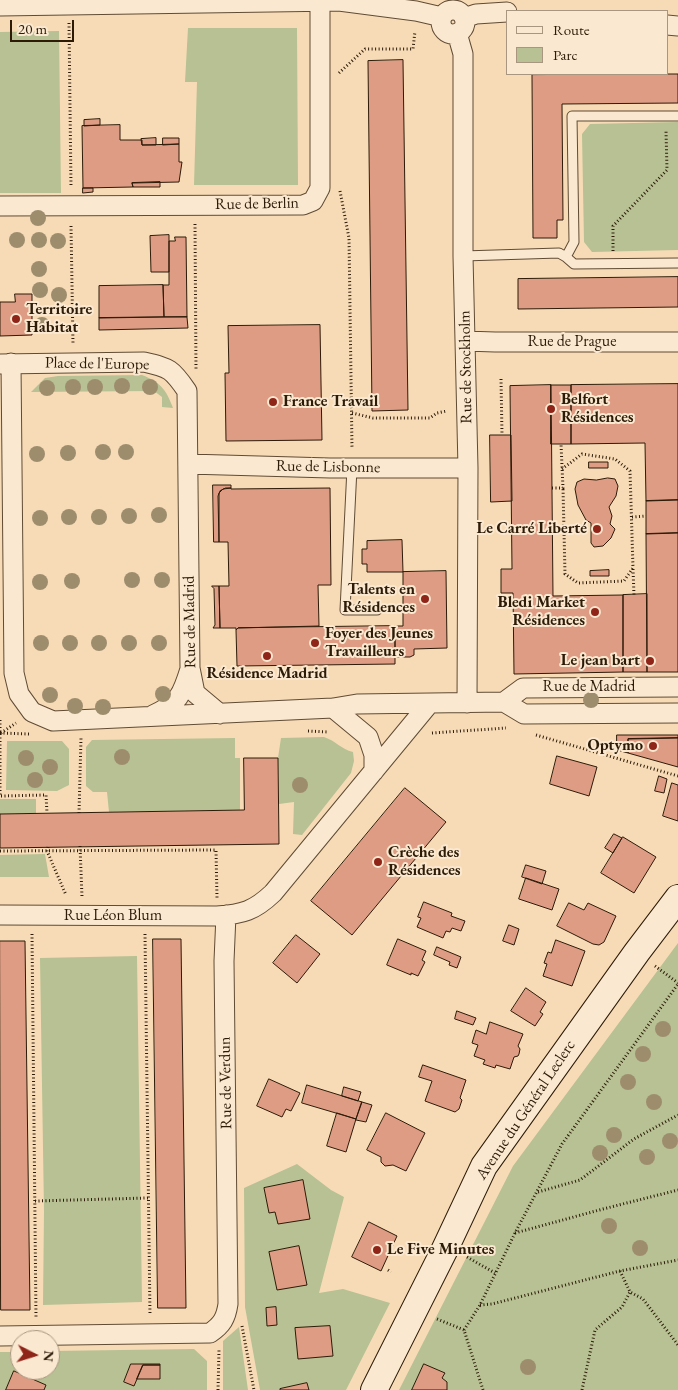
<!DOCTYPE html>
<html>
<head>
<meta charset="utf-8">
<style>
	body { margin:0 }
	#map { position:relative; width:678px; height:1390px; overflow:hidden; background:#f7dbb6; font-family:"EB Garamond",serif }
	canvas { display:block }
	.legend { position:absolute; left:506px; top:10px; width:162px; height:65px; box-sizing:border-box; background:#fae8d0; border:1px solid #a89680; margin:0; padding:6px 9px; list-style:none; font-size:15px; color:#2d1b08 }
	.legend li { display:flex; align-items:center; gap:10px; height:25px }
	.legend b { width:25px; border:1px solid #a89680 }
	.north { position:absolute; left:10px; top:1330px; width:50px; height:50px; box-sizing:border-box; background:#fae8d0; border:1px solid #a89680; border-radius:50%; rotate:95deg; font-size:14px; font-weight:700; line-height:20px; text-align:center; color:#2d1b08 }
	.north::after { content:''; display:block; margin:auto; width:18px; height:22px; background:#8f2418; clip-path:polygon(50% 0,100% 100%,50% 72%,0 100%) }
	.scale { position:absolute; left:10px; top:20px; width:64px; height:22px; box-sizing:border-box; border:2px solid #2d1b08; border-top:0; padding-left:6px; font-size:15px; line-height:18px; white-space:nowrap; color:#2d1b08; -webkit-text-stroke:4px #fae8d0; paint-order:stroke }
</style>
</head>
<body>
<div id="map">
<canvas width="678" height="1390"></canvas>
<ul class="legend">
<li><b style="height:6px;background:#fae8d0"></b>Route</li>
<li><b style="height:14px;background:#b7c193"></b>Parc</li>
</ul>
<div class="north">N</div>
<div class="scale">20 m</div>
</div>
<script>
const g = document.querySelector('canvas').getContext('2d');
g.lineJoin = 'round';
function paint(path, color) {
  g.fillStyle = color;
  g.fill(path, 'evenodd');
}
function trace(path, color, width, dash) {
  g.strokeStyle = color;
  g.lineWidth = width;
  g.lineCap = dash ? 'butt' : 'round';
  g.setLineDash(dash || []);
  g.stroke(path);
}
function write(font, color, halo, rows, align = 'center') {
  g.font = font + ' "EB Garamond",serif';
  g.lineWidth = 4;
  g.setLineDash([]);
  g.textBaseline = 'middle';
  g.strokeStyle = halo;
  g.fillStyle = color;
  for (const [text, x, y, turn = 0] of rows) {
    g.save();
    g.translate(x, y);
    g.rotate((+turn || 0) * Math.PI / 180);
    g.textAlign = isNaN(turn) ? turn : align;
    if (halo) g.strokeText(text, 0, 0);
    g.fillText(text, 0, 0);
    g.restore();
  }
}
const green = new Path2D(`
	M188 28H297L298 185H194L197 82H185Z
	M59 31 61 193H0V32Z
	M678 122V250L592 252 584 242 582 134 590 124Z
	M142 375C160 382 166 389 173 408L162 407V397L154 391 31 392 45 378 58 376Z
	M324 737C336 741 341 749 353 752L354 761 351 773 302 835 293 834 294 802 279 804 278 758 281 738Z
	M235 738V758H240V810L109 812 107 792H93L86 786V747L92 740Z
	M7 741H62L69 749V785L57 791 6 790Z
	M0 799H36V813L0 814Z
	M45 854 49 877H0V855Z
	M678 943V1390H399L513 1166Z
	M137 956 142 1302 43 1305 44 1211 40 958Z
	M297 1164 331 1190 344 1197 319 1293 343 1289 390 1303 346 1390H260L245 1307 244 1188Z
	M239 1327 248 1390H223V1341Z
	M194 1349 207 1361V1390H0V1352H20V1370H50V1351Z`);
const building = new Path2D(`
	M403 60 408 410 372 411 368 61Z
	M624 74H678V103L562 104 563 220H557V238H533L532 75Z
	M100 119V125L84 126V120Z
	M120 125V140H142V145L179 144V162H182L179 182 132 183 133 187 83 188 82 126Z
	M156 138V145H142L141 139Z
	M163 138H179V144L163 145Z
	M160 182V187H133L132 183Z
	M83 188H93V192L83 193Z
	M169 235V272H151L150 236Z
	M175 237H186L187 317H164L163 285H169V241H175Z
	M678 277V307L518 309V279Z
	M163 285 164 317 99 318V286Z
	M15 294H32V335L0 336V302H15Z
	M187 317 188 328 99 330V318Z
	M320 325 322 440 226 441 225 373H229L228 326Z
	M678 384V500L646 501 645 443 571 444V385Z
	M551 385 553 596 623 595V672L514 674 513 593H501V569H512L510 386Z
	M551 385H571V444H551Z
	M490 435H511L512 501 491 502Z
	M589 462H608V468H589Z
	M608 478 615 479 618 486 616 496 609 507 612 516 610 524 615 529 611 538 603 546 594 547 591 543V523L586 520 578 505 575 489 577 482 584 479 596 480Z
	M213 485H231V488L223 489 219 493V542H214Z
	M226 488H231V489L330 488 331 585H318L319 626 238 628 236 630V628H220L219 586H229L228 542H219L218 496 220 491Z
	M678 500V533L646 534V501Z
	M678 533V672H647L646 534Z
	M402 540 403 572H367V564H362V549H367V541Z
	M609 570V576H590V571Z
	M446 571 447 648 414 649V655L410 657H395V626H403V572Z
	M212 586H219L220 628H213L215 625 214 589Z
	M647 594V672H623V595Z
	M395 626V664L237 666 236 630 238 628Z
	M617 735H678V738L628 739V753L617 750Z
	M678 738V767L628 753V739Z
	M557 756 597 767 589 796 550 784Z
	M244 758H278L279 844 0 848V814L244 810Z
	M659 776 667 779 664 793 655 791Z
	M672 783 678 785V821L663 816Z
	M405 788 446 822 352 935 311 901Z
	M614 834 622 838 613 853 605 848Z
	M623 837 656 857 634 893 601 873Z
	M526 865 546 871 542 884 522 877Z
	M526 878 559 889 552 910 519 899Z
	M424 902 452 913 451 916 465 921 461 931 452 928 450 932 446 931 443 938 417 927 421 918 418 917Z
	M569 903 584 910 588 903 616 916 604 942 599 945 593 944 557 926Z
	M509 925 519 929 514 945 503 941Z
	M296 935 320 954 297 983 273 963Z
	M153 939H181L186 1308H158Z
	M398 939 426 951 422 960 425 962 418 976 411 973V975L387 965Z
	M556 940 585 951 572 986 543 976 547 964 544 963 548 952 551 953Z
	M0 941H25L30 1310H1Z
	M437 947 461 957 457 968 449 965 450 962 434 955Z
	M526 988 546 1002 540 1012 543 1014 535 1026 511 1011Z
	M457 1011 476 1018 473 1025 455 1019Z
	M490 1022 523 1034 518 1046 520 1049 519 1054 518 1056 514 1057 510 1069 496 1065 495 1068 483 1064 485 1060 474 1056 478 1045 472 1043 476 1030 486 1034Z
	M423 1065 466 1080 460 1098 462 1100 459 1109 455 1112 425 1101 432 1081 419 1077Z
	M269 1079 300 1093 291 1111 286 1109 282 1117 257 1106Z
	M307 1085 362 1102 356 1119 302 1103Z
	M344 1087 361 1092 358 1101 342 1096Z
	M362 1102 372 1105 366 1122 356 1120Z
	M337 1113 356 1119 346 1152 327 1146Z
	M386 1113 425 1133 406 1171 393 1165 385 1166 381 1162V1157L367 1150Z
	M303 1180 310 1219 278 1224 275 1212 269 1213 264 1188Z
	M369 1222 397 1236 381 1271 352 1257Z
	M299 1246 307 1285 277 1290 269 1252Z
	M276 1307 277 1325 267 1326 266 1308Z
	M330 1326 333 1356 298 1359 295 1328Z
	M131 1364H160V1365H143L134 1386 124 1382Z
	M424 1364 445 1373 442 1378 447 1382V1390H412Z
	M143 1365H160V1379H137Z
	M14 1371 46 1385 44 1390H6Z
	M307 1383 309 1390H280V1389Z`);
const path = new Path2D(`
	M69 23 71 187
	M339 73 365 49H413L415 31
	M340 191 349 238 352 449
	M195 224 196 370
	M71 226 73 344
	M613 251V226L667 170 666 131
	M501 379 502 435
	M352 413 373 418H430L437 413 447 411
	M562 469 582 454 615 459 630 471 633 568 624 581 578 583 565 574 563 488
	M552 488H563L561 444
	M632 517 646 516
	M633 569 634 595
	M0 720V796L46 795 47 813
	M308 731 329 732
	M0 733 29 734
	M1 733 16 723
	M432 733 506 728
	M536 735 678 776
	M79 813 81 738
	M80 846 82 897
	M48 847 47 851 66 895
	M0 851 216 850 217 898
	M32 934 36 1317
	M145 934 150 1315
	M655 966 678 983
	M538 1192 580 1180 634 1139 678 1115
	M35 1201 148 1198
	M515 1233 603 1209 678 1190
	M467 1257 495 1273
	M388 1270 391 1272
	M620 1271 630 1292 643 1299 678 1345
	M480 1305 492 1304 620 1271 678 1260
	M437 1319 464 1330
	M242 1326 254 1390
	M218 1390 219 1350
	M483 1390 464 1330 480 1305 515 1233 562 1144 678 984
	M582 1390 595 1330 622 1307 630 1292`);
const lane = new Path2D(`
	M463 256 559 253 566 257 574 264 678 263
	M566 257 574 242 572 116H678
	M352 468 345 610H377`);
const street = new Path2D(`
	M0 6 339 1 416 11 442 17
	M441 22a12 12 0 1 1 24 0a12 12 0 1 1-24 0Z
	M464 18 476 14 507 12
	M667 25 678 26
	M457 33 463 54V256L468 468 467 703
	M0 206 303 205 313 201 320 188V0
	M465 341 495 342H678
	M11 363 14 673 19 694 32 712 53 721 333 708 357 704 504 702 524 714 678 713
	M0 364 144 362C170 368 172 369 187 391L190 668 195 693 220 714
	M188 464 330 468H468
	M504 702 523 688 678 687
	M333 708 368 737 374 755V771
	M153 715C179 703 182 695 190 669
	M0 915 217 916C243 914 254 911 273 893L429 704
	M0 1336 210 1333C222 1325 226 1318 228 1304L224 961 226 915`);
const secondary = new Path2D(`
	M374 1390 444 1251 484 1166 637 952 678 898`);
const trees = [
	[38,218],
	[17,240],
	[39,240],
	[58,241],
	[39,269],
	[40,290],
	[59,295],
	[42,325],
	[122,386],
	[73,387],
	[95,387],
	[150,387],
	[47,388],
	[103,452],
	[126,452],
	[68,453],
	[37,454],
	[159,515],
	[129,516],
	[69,517],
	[99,517],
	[40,518],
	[132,580],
	[162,580],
	[72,581],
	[40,582],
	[41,643],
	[70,643],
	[99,643],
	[129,643],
	[159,643],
	[163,694],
	[50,695],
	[591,700],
	[75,706],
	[103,707],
	[122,757],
	[26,758],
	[50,767],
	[35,780],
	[300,785],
	[663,1029],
	[643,1054],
	[628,1082],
	[654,1102],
	[614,1135],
	[670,1141],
	[600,1153],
	[647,1157],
	[609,1226],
	[640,1248],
	[528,1367]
];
const markers = [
	[16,319,5,"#8f2418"],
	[273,402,5,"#8f2418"],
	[551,409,5,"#8f2418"],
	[597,529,5,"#8f2418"],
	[425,599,5,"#8f2418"],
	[595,612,5,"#8f2418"],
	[315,643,5,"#8f2418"],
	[267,656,5,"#8f2418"],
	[650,661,5,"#8f2418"],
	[653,746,5,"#8f2418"],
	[378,862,5,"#8f2418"],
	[377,1250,5,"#8f2418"]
];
const streetNames = [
	["Rue de Berlin",257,204,-1],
	["Rue de Prague",572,342],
	["Place de l'Europe",97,364,1],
	["Rue de Stockholm",466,367,-91],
	["Rue de Lisbonne",328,467,1],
	["Rue de Madrid",190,622,-91],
	["Rue de Madrid",589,687],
	["Rue Léon Blum",113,916],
	["Rue de Verdun",226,1083,-91],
	["Avenue du Général Leclerc",526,1110,-56]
];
const poiNames = [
	["Territoire",26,310],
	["Habitat",26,328],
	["Belfort",561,400],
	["Résidences",561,418],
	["France Travail",283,402],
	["Le Carré Liberté",587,529,"right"],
	["Talents en",415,590,"right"],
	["Résidences",415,608,"right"],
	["Bledi Market",585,603,"right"],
	["Résidences",585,621,"right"],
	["Foyer des Jeunes",325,634],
	["Travailleurs",325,652],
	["Le jean bart",640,661,"right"],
	["Résidence Madrid",267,674,"center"],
	["Optymo",643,746,"right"],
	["Crèche des",388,853],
	["Résidences",388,871],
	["Le Five Minutes",387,1250]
];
paint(green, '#b7c193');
paint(building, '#dd9c83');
trace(building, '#2d1b08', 1);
trace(lane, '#604b34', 11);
trace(street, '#604b34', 21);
trace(secondary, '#2d1b08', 28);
trace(path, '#2d1b08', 3, [1, 2.5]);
trace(lane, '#fae8d0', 9);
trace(street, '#fae8d0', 19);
trace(secondary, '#fae8d0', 26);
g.fillStyle = '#9e8d6d';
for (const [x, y] of trees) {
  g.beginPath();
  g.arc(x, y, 8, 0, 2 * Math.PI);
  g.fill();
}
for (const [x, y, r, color] of markers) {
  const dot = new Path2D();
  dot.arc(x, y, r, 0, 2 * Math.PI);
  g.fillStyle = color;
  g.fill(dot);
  trace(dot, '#fae8d0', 2);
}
write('16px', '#2d1b08', '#fae8d0', streetNames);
write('bold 16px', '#2d1b08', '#fae8d0', poiNames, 'left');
</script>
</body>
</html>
